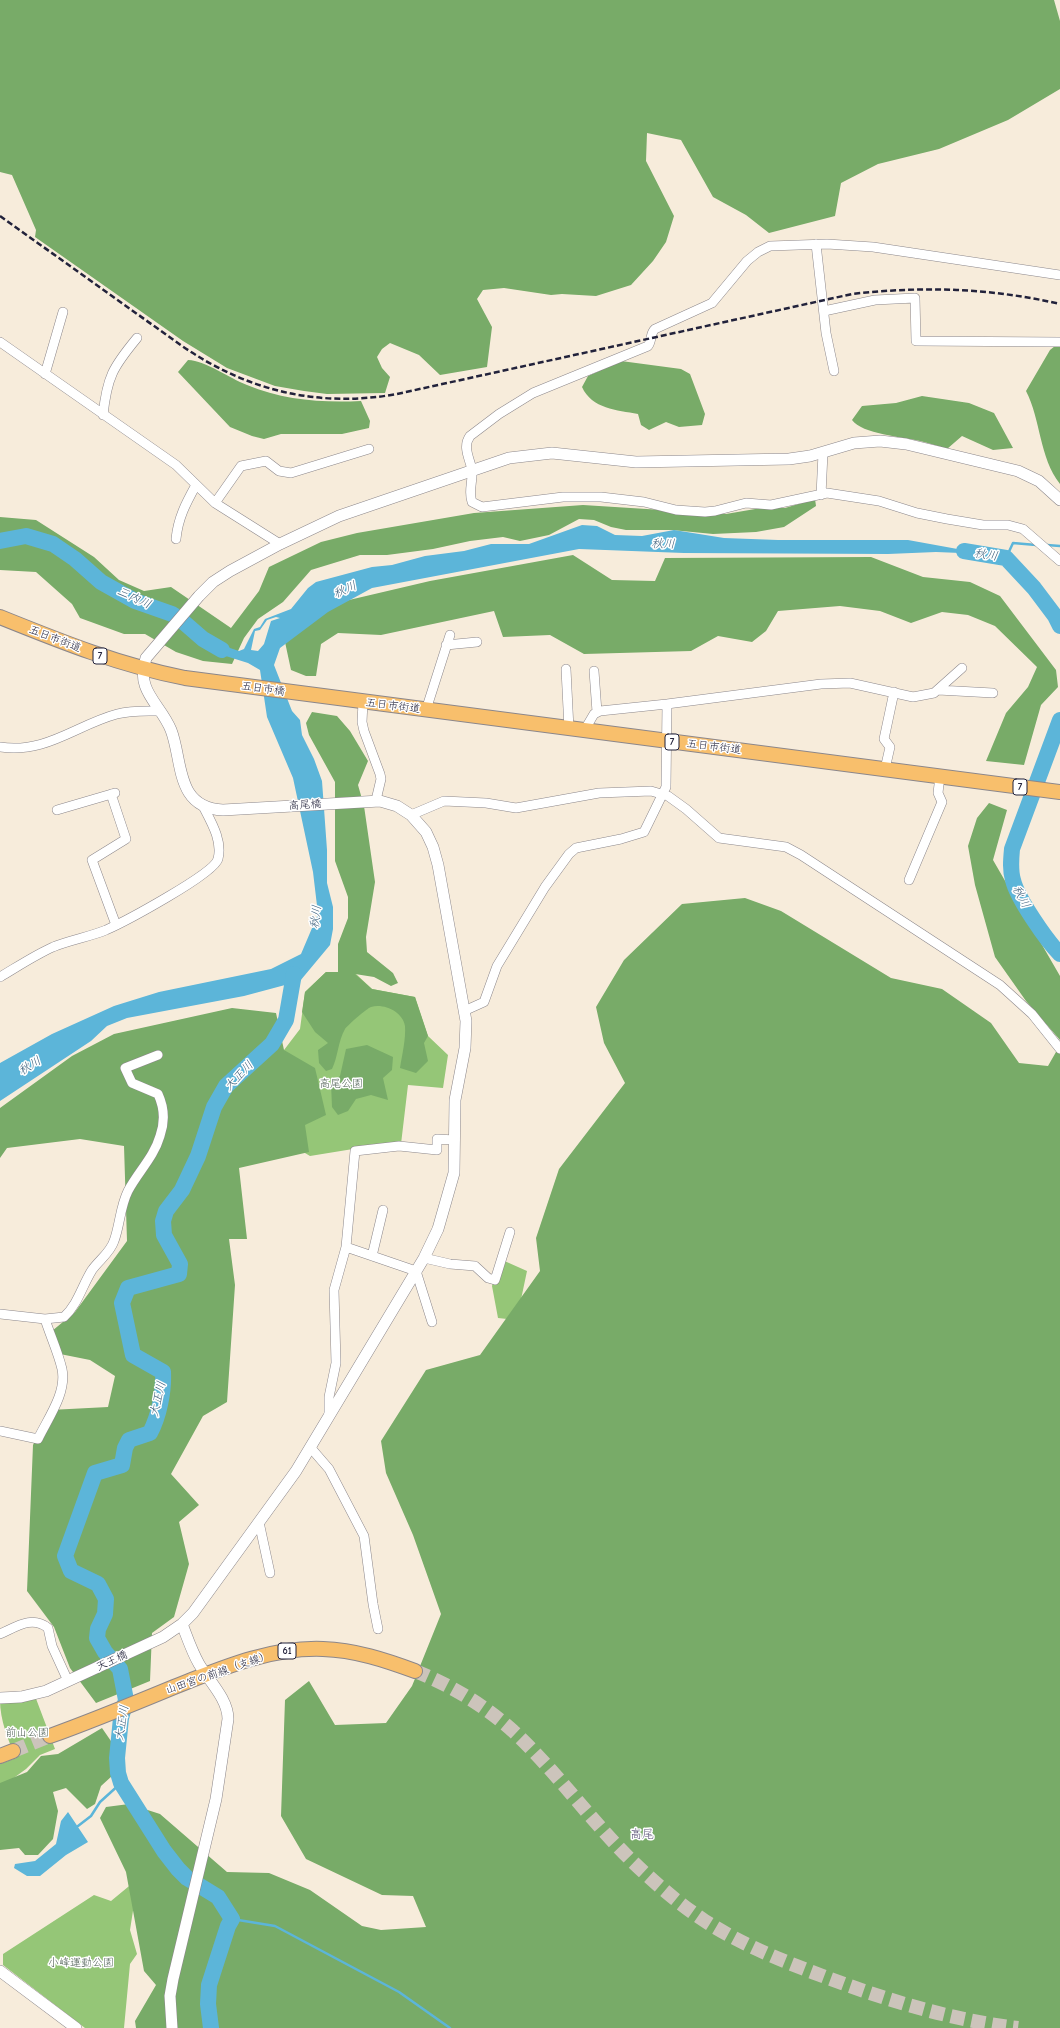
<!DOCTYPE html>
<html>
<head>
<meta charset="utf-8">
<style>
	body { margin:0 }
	canvas { display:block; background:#f7ecdb }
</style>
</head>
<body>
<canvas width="1060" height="2028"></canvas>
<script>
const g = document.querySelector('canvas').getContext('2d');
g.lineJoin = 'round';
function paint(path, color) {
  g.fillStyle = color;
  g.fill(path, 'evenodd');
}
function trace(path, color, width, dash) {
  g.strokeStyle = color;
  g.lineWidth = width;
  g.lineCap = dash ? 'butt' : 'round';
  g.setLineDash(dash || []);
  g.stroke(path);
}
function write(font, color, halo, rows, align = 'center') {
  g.font = font + ' "Comic Neue","Klee One",sans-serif';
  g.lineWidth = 3;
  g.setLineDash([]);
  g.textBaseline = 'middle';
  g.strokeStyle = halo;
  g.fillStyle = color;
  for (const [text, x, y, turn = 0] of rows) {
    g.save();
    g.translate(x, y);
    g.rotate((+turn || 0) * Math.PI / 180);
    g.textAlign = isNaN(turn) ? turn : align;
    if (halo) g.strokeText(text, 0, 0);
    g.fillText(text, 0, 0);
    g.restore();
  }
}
const green = new Path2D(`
	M326 972 355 973 372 989 415 997 428 1036 448 1055 443 1088 408 1085 401 1144 353 1149 310 1156 258 1125 284 1050 300 1029 305 992Z
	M500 1259 527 1271 519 1309 507 1319 498 1318 492 1286Z
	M35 1696 55 1749 40 1755 26 1769 0 1788V1764L16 1758C8 1740 0 1720 0 1700Z
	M134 1882 137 1885 130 1930 137 1954 130 1964 124 2028H85L3 1965V1954L94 1895 111 1901Z`);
const forest = new Path2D(`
	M0 0H1054L1060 21V89L1008 120 939 149 878 164 841 183 835 216 769 233 746 215 713 197 681 140 647 133 646 161 674 216 666 242 653 261 631 285 596 296 562 294 551 295 504 288 483 290 477 299 492 327 487 367 440 375 419 355 390 343 382 349 377 357 382 368 390 377 385 393 327 394 304 391 275 386 227 368 183 341 35 237 36 230 12 175 0 172Z
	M1060 342V484C1039 457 1041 420 1026 391L1050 350Z
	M188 360C206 361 229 378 247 385 283 400 322 403 361 401L370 421 369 428 342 434H281L264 439 252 436 230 427 178 372Z
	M621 361 681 369 690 374 705 414 702 425 679 427 666 422 649 430 641 425 638 414C617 410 592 409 582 387L588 376Z
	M922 396 969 403 994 413 1013 448 993 450 962 436 947 449C938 446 929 443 920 441 903 437 862 434 852 420L862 406 896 403Z
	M815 499 816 506 784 527 756 532 713 534 672 530H626L611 527 594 520 579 519 549 535 520 541 503 537 470 541 433 549 387 555H360L311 570 283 602 258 619 244 638 232 664 203 661 176 652 145 634H124L80 618 72 604 36 572 0 570V517L36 520 94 557 119 580 144 591 171 587 231 628 259 591 269 567 321 542 357 533 474 513 583 505 726 514 761 508H785Z
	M573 555 612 580 655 581 665 558 871 557 923 577 970 582 1000 596 1056 670 1058 687 1041 705 1024 765 986 761 1006 713 1028 687 1037 667 995 626 968 615 942 612 911 623 880 611 840 606 778 611 766 631 752 642 718 636 691 651 584 654 550 635 503 637 494 611 381 635 338 633 321 644 316 676H306L291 670 285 642 332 604 430 581Z
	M312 712 337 716 350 731 368 761 358 785 364 806 375 882 366 937 367 952 393 973 398 983 391 986 374 977 355 974 372 989 415 997 428 1036 424 1043 428 1061 416 1073 400 1068C402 1055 406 1039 405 1026 403 1012 384 1003 371 1007 366 1009 348 1025 345 1029 338 1041 338 1057 332 1069L326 1071 319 1063 318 1050 328 1043 315 1032 302 1012 305 992 326 972H338V944L348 918V897L335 861V782L309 735 306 723Z
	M989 803 1007 810 993 860 1060 976V1040L1026 1001 995 957 975 885 968 846 977 818Z
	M745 898 781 911 891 978 942 989 991 1023 1019 1063 1048 1066 1060 1045V2028H136L135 2021 156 1985 144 1971 126 1872 100 1818 106 1807 129 1804 160 1814 227 1872 269 1873 310 1890 362 1926 381 1930 426 1927 413 1896 382 1895 306 1859 281 1816 285 1700 309 1681 335 1725 386 1723 412 1686 441 1614 413 1535 386 1473 381 1441 426 1370 480 1355 540 1271 536 1238 559 1169 625 1083 604 1043 596 1007 624 960 682 904Z
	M232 1008 276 1013 284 1050 315 1068 326 1115 305 1125 309 1152 239 1168 247 1239H229L235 1285 227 1402 203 1416 171 1474 199 1505 179 1522 189 1564 174 1617 152 1633 150 1681 96 1703 70 1668 54 1627 27 1591 33 1445 50 1410 108 1407 115 1376 90 1360 60 1354 52 1331 75 1312 127 1241 124 1146 80 1139 7 1148 0 1158V1108L72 1056 114 1034Z
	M367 1045 393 1057 392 1070 383 1078 388 1100 371 1095 356 1099 348 1111 338 1115 332 1107 331 1083 340 1076 346 1049Z
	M102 1728 113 1744 112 1776 101 1786 95 1804 87 1809 66 1788 53 1792 58 1811 53 1839 38 1855H25L19 1848 0 1850V1783L27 1772 41 1756 58 1754Z`);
const water = new Path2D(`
	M582 525 597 526 615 535 642 536 674 530 724 538 778 540H908L985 554 936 552 888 554 684 553 579 549 372 588 328 612 280 648 274 665 292 711 300 720 302 735 314 759 322 781 327 850V883L333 907V929L330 945 300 981 244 996 127 1018 107 1026 91 1041 0 1101V1063L52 1034 114 1006 159 992 271 969 301 954 318 914 313 872 293 778 267 717 260 670 248 663 213 652 203 639 239 651 244 649 254 629 260 627 265 619 291 609 308 588 316 582 372 567 392 565 425 556 464 551 491 544H529ZM276 617 280 618 271 621 264 644 258 651 251 650 255 631 260 630 267 620Z
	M68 1812 88 1842 66 1855 40 1876H27L14 1868 15 1864 35 1861 56 1844 61 1821Z`);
const stream = new Path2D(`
	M1047 545 1060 546
	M1006 558 1013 543 1036 545
	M78 1826 91 1816 100 1802 121 1783
	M232 1919 275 1926 399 1992 450 2028`);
const river = new Path2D(`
	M0 541 26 536 53 544 75 559 101 582 135 601 172 614 180 619 203 639 222 650
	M964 551 1006 558 1034 588 1055 616 1060 626
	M1060 720 1012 849C1011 860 1010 870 1013 880 1017 898 1047 941 1060 954
	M211 2028 208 2004 209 1985 228 1926 232 1919 218 1897 187 1878 178 1869 164 1851 121 1783 118 1773 117 1758 121 1718 126 1700 120 1669 105 1652 97 1638 98 1629 105 1614 106 1599 98 1584 71 1571 65 1556 95 1473 122 1465 125 1448 129 1440 150 1433C159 1416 164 1391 163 1372L133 1355 122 1303 128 1288 179 1274 180 1264 164 1235 163 1221 166 1211 182 1190 198 1156 214 1107 226 1086 272 1044 286 1020 294 974`);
const primaryTunnel = new Path2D(`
	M415 1671C450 1685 484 1705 513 1731 556 1771 590 1820 633 1862 655 1883 679 1904 705 1921 741 1944 780 1960 820 1975 883 1999 950 2020 1018 2028
	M13 1751 50 1736`);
const minor = new Path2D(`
	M816 244 826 333 834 371
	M1060 275 873 247 827 244 770 246 758 252 747 261 712 303 655 329C650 333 652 341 648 346L533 393 499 414 470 436C462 447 470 459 472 470 473 482 468 491 472 502L482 507 563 497H601L644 502 676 510 705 512 715 511 746 503 771 505 827 493 879 501 917 513 947 519 983 525H1008L1023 529 1060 561
	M824 311 875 300 915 298 916 341 1060 342
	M0 342 176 465 215 503 280 544
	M45 374 63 312
	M103 415C107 377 113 367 137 338
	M821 495 823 453
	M215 503 241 466 266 461 279 471 291 473 369 449
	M176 539C178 518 186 503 196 485
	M446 645 477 642
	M566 669 569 729
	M594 671 597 712
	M938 690 993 693
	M363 702 362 722 364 731 380 774 381 779 376 800
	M426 710 450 635
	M584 731 594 714 600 711 667 704 821 684 850 683 913 697 934 693 962 668
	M0 747C46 754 76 725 117 714 132 710 145 711 160 711
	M885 769 890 747 884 739 894 692
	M111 794 126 839 92 860 116 925
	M57 810 115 793
	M411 815 444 801 486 803 516 808 599 793 651 791 668 796 686 809 719 838 786 847 801 855 1000 985 1032 1014 1060 1049
	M909 880 942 802 938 793 940 776
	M0 977C17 967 35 955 53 947 70 940 89 937 106 930 124 922 214 874 218 859 223 840 210 820 202 804
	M464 1011 484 1002 497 966 545 887 569 854 576 848 621 839 644 832 666 787 667 704
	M346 1247 416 1271 432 1322
	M372 1256 383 1210
	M424 1258 450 1264 475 1266 488 1278 495 1280 510 1232
	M0 1314 45 1319 64 1317C78 1304 82 1286 92 1270 99 1260 110 1253 114 1241 120 1225 120 1207 128 1191 138 1172 154 1157 160 1136 165 1122 164 1107 158 1094L132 1083 125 1068 158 1055
	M329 1416V1397L336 1363 334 1290 346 1247 355 1151 399 1146 437 1150V1139L455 1140
	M0 1431 38 1439C48 1418 67 1393 62 1369 58 1352 50 1335 45 1319
	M310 1447 329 1469 364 1536 373 1604 378 1629
	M259 1522 270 1573
	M0 1634C16 1627 32 1615 48 1628L52 1646 68 1681`);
const tertiary = new Path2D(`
	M0 1698 21 1697 46 1691 163 1637 182 1624 193 1613 296 1471 424 1258 438 1229 454 1173 455 1100 465 1048 466 1021 438 865 433 847 426 832 411 815 397 806 380 801 223 810C175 808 183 761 171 730 160 703 135 691 146 658L199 596 213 582 230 571 280 544 339 516 509 458 552 453 636 462 789 459 810 456 854 443 880 441 906 444 1018 471 1039 481 1060 500
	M0 1971 76 2028
	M172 2028 170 1996 173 1979 216 1799 228 1719C228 1699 209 1681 199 1664 192 1652 187 1637 182 1624`);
const primary = new Path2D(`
	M0 617C62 642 119 665 185 678L1060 792
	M50 1736C92 1721 133 1704 174 1687 222 1668 271 1647 323 1649 355 1650 385 1660 415 1671
	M0 1756 13 1751`);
const rail = new Path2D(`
	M0 216 182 346C248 391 318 408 397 394L852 294C922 286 991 288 1060 304`);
const shields = [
	[100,656,14],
	[672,742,14],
	[1020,787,14],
	[287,1651,18]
];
const shieldNames = [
	["7",100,656],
	["7",672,742],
	["7",1020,787],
	["61",287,1651]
];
const streetNames = [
	["五日市街道",55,639,21],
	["五日市橋",263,689,8],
	["五日市街道",393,706,7],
	["五日市街道",714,747,7],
	["高尾橋",305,805,-4],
	["天王橋",112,1661,-25],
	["山田宮の前線（支線）",218,1673,-19]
];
const parkNames = [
	["高尾公園",341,1084],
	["前山公園",27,1733],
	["小峰運動公園",81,1963]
];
const waterNames = [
	["秋川",663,544,1],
	["秋川",986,555,9],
	["秋川",345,590,-24],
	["三内川",134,598,25],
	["秋川",1021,897,62],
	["秋川",316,917,-83],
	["秋川",30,1066,-32],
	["大正川",239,1076,-46],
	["大正川",158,1399,-77],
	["大正川",122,1723,-81]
];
const neighbourhoodNames = [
	["高尾",642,1835]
];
paint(green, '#95c677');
paint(forest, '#78ab68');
paint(water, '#5cb5d9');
trace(stream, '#5cb5d9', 2.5);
trace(river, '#5cb5d9', 16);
trace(primaryTunnel, '#ccc4bb', 14, [14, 7]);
trace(minor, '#8c878b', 10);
trace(tertiary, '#8c878b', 12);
trace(primary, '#8c878b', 16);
trace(minor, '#fff', 9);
trace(tertiary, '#fff', 11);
trace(primary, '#f8bf6c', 14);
trace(rail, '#22223b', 2.5, [6, 3]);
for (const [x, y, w] of shields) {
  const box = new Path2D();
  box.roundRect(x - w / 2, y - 8, w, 16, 3);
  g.fillStyle = '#fff';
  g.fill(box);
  trace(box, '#22223b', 1);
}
write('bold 10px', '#22223b', null, shieldNames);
write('11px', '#22223b', '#fff', streetNames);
write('11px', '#4a5b50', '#fff', parkNames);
write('italic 12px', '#395d7a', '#fff', waterNames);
write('12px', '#5e567a', '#fff', neighbourhoodNames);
</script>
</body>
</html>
